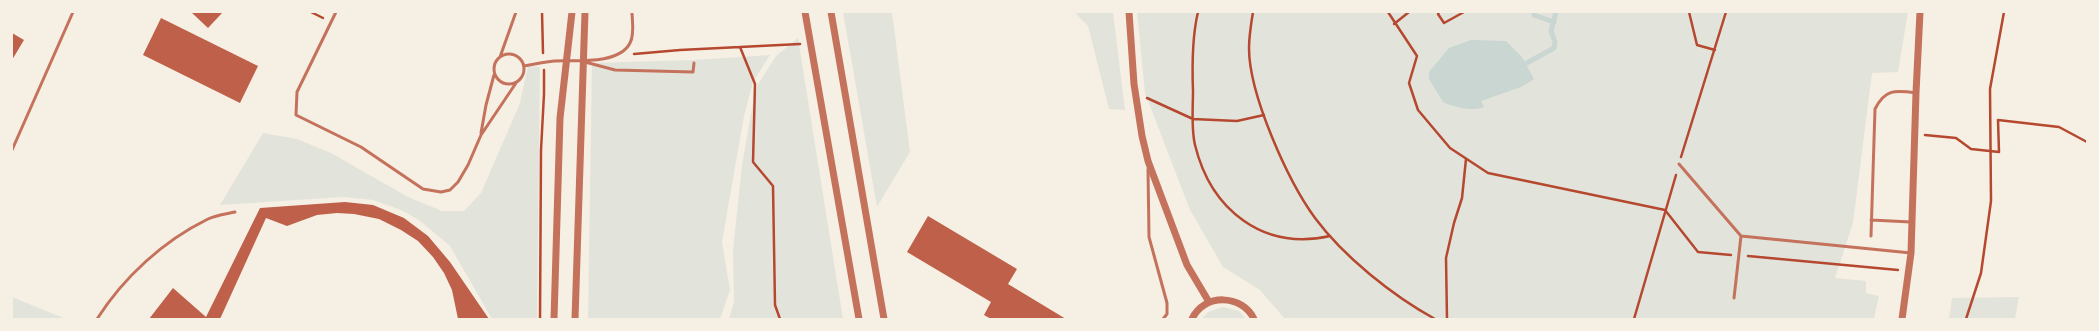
<!DOCTYPE html>
<html>
<head>
<meta charset="utf-8">
<style>
	body { margin:0 }
	#map { position:relative; width:2099px; height:331px; overflow:hidden; background:#f6efe4; font-family:"Crimson Pro",serif }
	canvas { display:block }
	.frame { position:absolute; inset:0; border:13px solid #f6efe4; pointer-events:none }
</style>
</head>
<body>
<div id="map">
<canvas width="2099" height="331"></canvas>
<div class="frame"></div>
</div>
<script>
const g = document.querySelector('canvas').getContext('2d');
g.lineJoin = 'round';
function paint(path, color) {
  g.fillStyle = color;
  g.fill(path, 'evenodd');
}
function trace(path, color, width, dash) {
  g.strokeStyle = color;
  g.lineWidth = width;
  g.lineCap = dash ? 'butt' : 'round';
  g.setLineDash(dash || []);
  g.stroke(path);
}
const green = new Path2D(`
	M843 12H892L910 152 877 207Z
	M1074 12H1113L1125 110 1109 109 1088 26Z
	M1137 12H1908L1898 72 1872 73 1853 223 1835 278 1866 281V293L1879 296 1874 319H1285L1260 290 1223 267 1190 210 1145 93Z
	M798 38 843 319H729L734 302 733 250 742 165 752 108 758 84 776 56Z
	M770 55 753 82 744 116 722 242 730 290 720 319H588L592 63 694 60Z
	M528 66 540 67 537 319H492L450 246 419 220 401 210 373 200 343 197 220 205 263 133 297 139 331 153 408 197 442 211H464L481 193 520 103Z
	M12 297 66 319H12Z
	M2019 297 2015 319H1949L1952 298Z
	M1223 307 1239 311 1246 319H1202L1208 312Z`);
const water = new Path2D(`
	M1471 40 1506 41 1522 57 1534 79 1521 87 1481 101 1484 107C1473 112 1453 107 1443 102L1429 79V72L1449 48Z`);
const stream = new Path2D(`
	M1534 15 1554 22
	M1525 64 1554 48 1555 42 1551 31 1556 12`);
const building = new Path2D(`
	M191 12H223L208 28Z
	M161 18 258 66 240 103 143 55Z
	M12 33 24 40 12 60Z
	M345 202 373 205 404 218 428 236 450 262 489 319H458L452 290 444 273 433 257 418 241 401 230 379 219 354 214 337 213 317 215 287 226 266 218 220 319H149L173 288 206 317 260 208Z
	M928 216 1017 269 1008 284 1066 319H991L984 315 991 302 907 252Z`);
const path = new Path2D(`
	M311 12 323 18
	M542 12 543 53
	M1198 12C1192 37 1192 65 1193 91 1193 108 1191 128 1195 145 1211 210 1263 251 1330 236
	M1253 12C1251 24 1249 36 1249 48 1249 95 1288 181 1315 218 1344 257 1393 296 1435 319
	M1388 12 1417 56 1409 83 1418 110 1450 148 1488 173 1665 210 1698 252 1731 255
	M1439 12 1438 14 1444 23 1464 12
	M1689 12 1697 45 1715 50
	M1394 24 1409 12
	M740 47 755 84 753 162 773 186 775 305 780 319
	M634 54 680 50 800 44
	M1147 98 1193 119 1237 121 1264 115
	M1925 135 1956 138 1971 149 1999 152 1998 120 2059 127 2087 142
	M1681 157 1726 12
	M1748 256 1898 270
	M540 319 541 150 544 94V70
	M1447 319 1446 258 1454 223 1462 198 1466 159
	M1634 319 1676 175
	M1966 319 1981 273 1991 201 1990 89 2004 12`);
const service = new Path2D(`
	M336 12 297 92 296 115 361 147 423 189 441 192 450 190 458 182 468 165 481 135 516 83
	M494 69a15 15 0 1 1 30 0a15 15 0 1 1-30 0Z
	M500 57 516 12
	M585 62 615 70 693 72 694 63
	M524 66C534 64 544 62 554 61 575 60 619 65 630 43 635 34 632 21 632 12
	M481 133 486 105 494 75
	M12 150 73 12
	M1679 164 1741 236 1911 253
	M1148 169 1149 237 1167 303V314L1163 319
	M1871 220 1911 222
	M1871 236 1875 109C1885 89 1895 90 1916 93
	M1734 298 1741 236
	M97 319C124 277 163 241 208 219 216 215 226 214 235 212`);
const tertiary = new Path2D(`
	M805 12 859 319
	M831 12 884 319
	M1129 12 1134 84 1142 136 1148 161 1187 265 1209 302
	M554 319 560 118 572 12
	M575 319 585 12
	M1192 319C1204 293 1242 294 1254 319
	M1902 319 1911 253 1916 93 1920 12`);
paint(green, '#e2e4dc');
paint(water, '#c9d6d2');
trace(stream, '#c9d6d2', 5);
paint(building, '#bf614a');
trace(path, '#b5482f', 2.5);
trace(service, '#c5725c', 3);
trace(tertiary, '#c5725c', 7);
</script>
</body>
</html>
